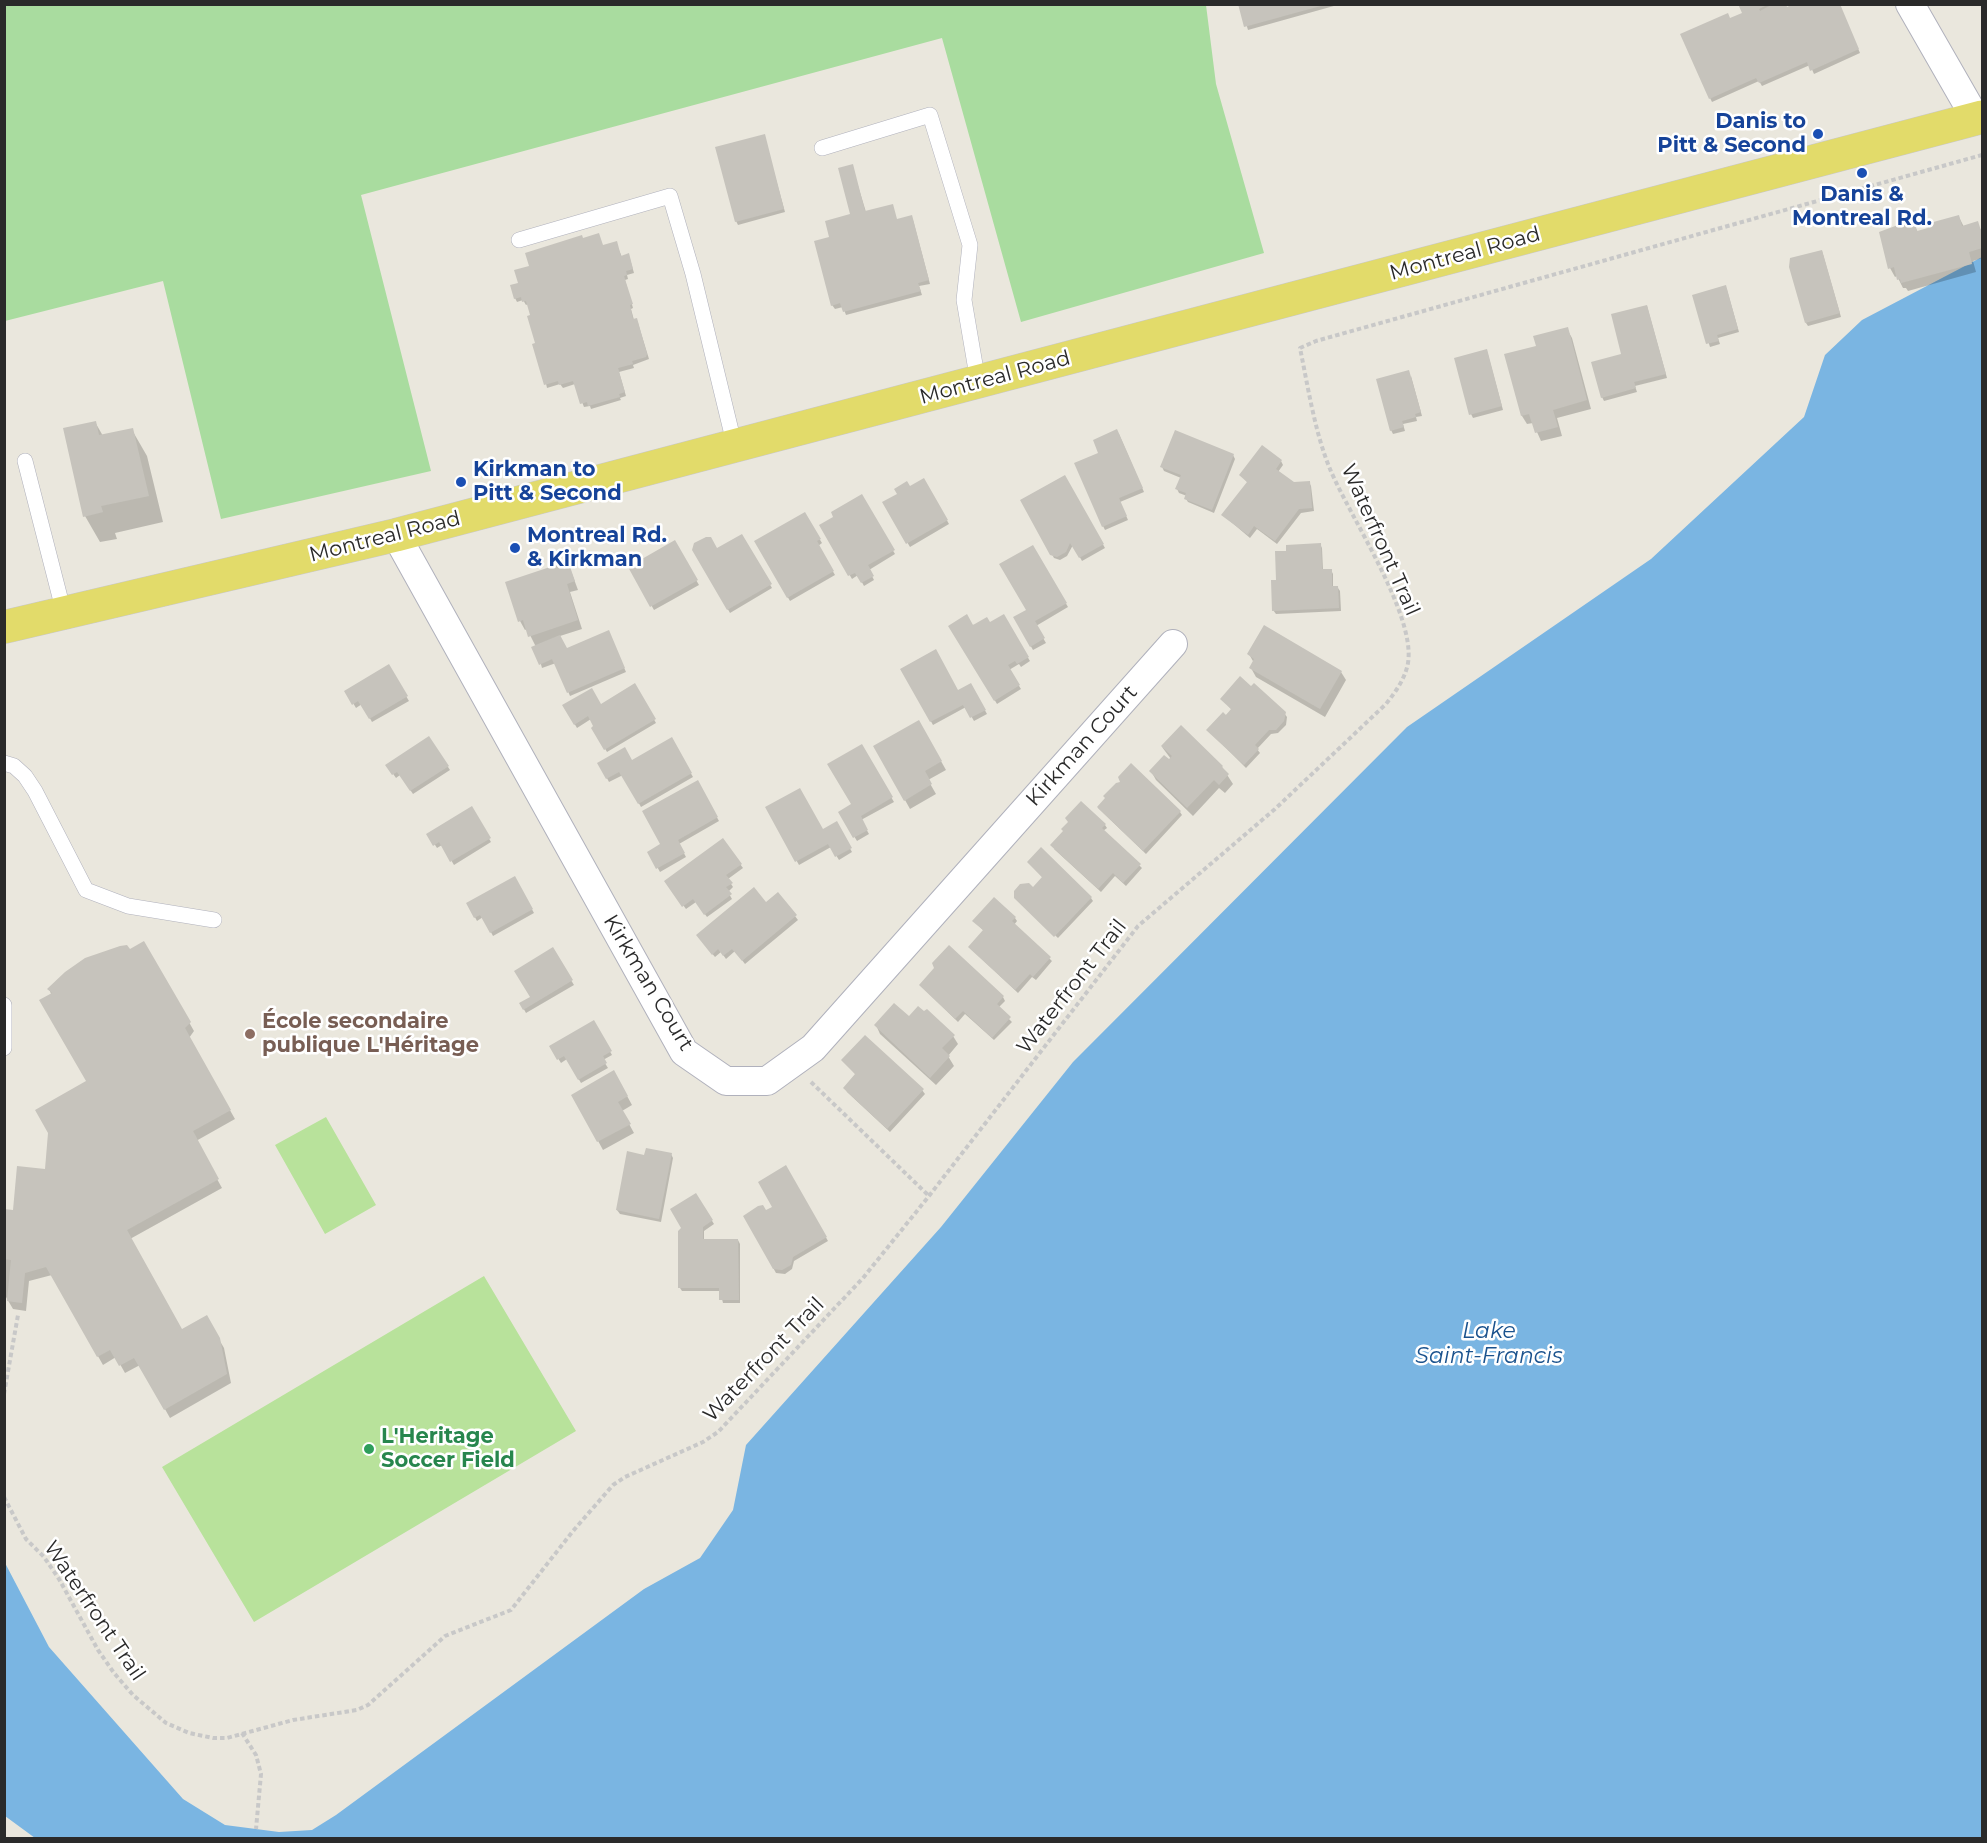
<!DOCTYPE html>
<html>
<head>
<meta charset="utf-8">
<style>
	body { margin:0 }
	#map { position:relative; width:1987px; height:1843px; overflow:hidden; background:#eae7dd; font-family:Montserrat,sans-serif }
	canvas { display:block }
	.frame { position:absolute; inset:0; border:6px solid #2a2a2a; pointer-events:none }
</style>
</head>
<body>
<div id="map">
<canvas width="1987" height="1843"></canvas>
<div class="frame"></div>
</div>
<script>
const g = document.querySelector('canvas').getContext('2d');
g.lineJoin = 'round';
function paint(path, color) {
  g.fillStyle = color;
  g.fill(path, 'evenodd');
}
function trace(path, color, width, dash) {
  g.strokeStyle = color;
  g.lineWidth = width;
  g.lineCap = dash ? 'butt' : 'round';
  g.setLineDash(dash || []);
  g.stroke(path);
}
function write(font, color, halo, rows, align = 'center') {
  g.font = font + ' Montserrat,sans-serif';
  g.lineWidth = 5;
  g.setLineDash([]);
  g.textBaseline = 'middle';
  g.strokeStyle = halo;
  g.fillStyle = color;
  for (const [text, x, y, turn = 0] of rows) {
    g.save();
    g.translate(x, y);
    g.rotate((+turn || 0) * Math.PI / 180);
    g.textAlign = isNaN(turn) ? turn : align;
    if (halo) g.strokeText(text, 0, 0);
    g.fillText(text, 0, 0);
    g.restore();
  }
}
const green = new Path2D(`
	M5 4 1206 5 1216 84 1264 253 1021 322 942 38 361 195 431 471 221 519 163 281 5 321Z`);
const pitch = new Path2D(`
	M326 1117 376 1205 325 1234 275 1145Z
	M484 1276 576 1431 254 1622 162 1467Z`);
const water = new Path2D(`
	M1982 257V1838H35L5 1816 4 1561 49 1647 183 1799 225 1825 279 1832 312 1830 336 1815 644 1589 700 1558 733 1510 746 1445 941 1227 1073 1062 1407 727 1651 559 1804 417 1825 355 1862 320Z`);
const shadow = new Path2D(`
	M1240 4H1341L1248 30Z
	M1740 4H1768L1770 8 1787 9 1839 4 1860 53 1814 74 1810 65 1762 86 1759 81 1712 102 1710 98 1730 20 1744 14Z
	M764 136 785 212 738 225 736 221Z
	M852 166 866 212 897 220H913L930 284 919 286 922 295 846 315 843 307 835 309 832 305 831 238 852 215Z
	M1959 217 1964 227 1977 223 1982 232V258L1973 261 1976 272 1908 291 1906 288H1903L1897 276 1895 277 1890 268 1914 225 1918 232Z
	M583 239 603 247 616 243 622 257 630 259 634 273 627 275 628 279 625 280 633 308 631 309 634 320 636 319 638 323 649 359 633 365 634 368 619 372 626 396 620 398 621 400 591 409 590 406 584 407 575 384 563 388 560 384 547 388 528 304 526 305 523 300 517 302 515 298 520 284 531 267Z
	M1822 251 1841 317 1808 326 1806 323Z
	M1727 290 1739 332 1718 338 1720 344 1710 347 1694 296Z
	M1647 306 1667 378 1635 386 1637 392 1604 401 1602 397Z
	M1567 329 1572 338 1591 409 1557 418 1562 436 1541 441 1533 423 1527 424 1522 416 1506 355 1537 347Z
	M1487 351 1503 410 1473 418 1471 414Z
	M1411 376 1422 416 1416 417 1417 421 1403 424 1405 431 1393 434 1391 430Z
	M95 422 103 436 132 430 147 456 163 522 115 533 117 539 100 542 85 516Z
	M1119 434 1144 492 1120 502 1128 520 1105 530 1103 526 1100 453Z
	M1233 455 1235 459 1214 513 1188 502 1186 499 1187 496 1179 493 1177 489 1181 478 1164 471 1162 467Z
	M1281 461 1283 465 1278 472 1294 484 1309 482 1311 486 1314 511 1301 513 1277 544 1257 529 1250 538 1223 515 1248 483 1241 475Z
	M1065 477 1105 548 1082 561 1073 545 1067 556 1060 560 1054 558 1022 501Z
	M924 480 949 524 910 547 884 503Z
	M861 496 895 554 869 570 874 580 864 586 858 575 852 579 821 525 835 517Z
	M804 514 822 543 818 546 835 575 790 601 756 542Z
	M742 536 772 588 730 613 694 550H716Z
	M674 542 699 585 654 610 630 568Z
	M1320 544 1322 548 1323 570H1331L1333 574V588H1338L1340 591 1341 611 1276 614 1273 610 1288 552Z
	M1033 547 1068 607 1036 626 1046 643 1033 650 1015 618 1028 610Z
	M568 563 578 590 570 592 582 629 560 636 566 650 610 636 626 672 570 696 556 663 542 668 536 647 527 629 525 630 520 621Z
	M1003 616 1030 661 1021 667 1019 664 1009 670 1021 689 997 704 950 626 990 624Z
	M1249 654 1341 672 1346 680 1325 717 1256 677 1251 668 1254 663Z
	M388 666 409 701 372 722 362 704 356 708 346 691Z
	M902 669 958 692 971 685 987 714 974 721 966 707 933 725Z
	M635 685 656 723 607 752 593 728 595 727 591 719 577 728 564 706H600Z
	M1222 699 1284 713 1287 717 1286 725 1278 733 1271 734 1257 749 1260 753 1246 768 1208 730 1232 710Z
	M919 722 946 770 928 780 936 794 910 809 875 746Z
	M429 738 450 770 413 794 400 775 396 778 387 765Z
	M671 739 693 777 641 807 623 775 609 782 599 763 632 762Z
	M861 746 894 802 861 820 869 834 857 841 840 813 853 805Z
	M1162 747 1222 767 1233 784 1225 793 1219 788 1193 816 1156 780 1151 771 1171 759Z
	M697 782 719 821 679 844 686 857 660 872 649 852 662 845Z
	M471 808 491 842 454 865 442 845 437 848 428 834Z
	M767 808 823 831 836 823 852 852 839 860 831 847 799 865Z
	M1098 808 1180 812 1182 815 1146 854Z
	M1105 825 1107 828 1103 831 1142 868 1126 886 1115 876 1101 892 1054 849 1065 832Z
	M1028 862 1091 898 1093 901 1058 938 1016 898 1033 889 1043 878Z
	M740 864 743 868 728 879 733 887 728 892 732 899 707 917 696 902 686 909 668 885Z
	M515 878 534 913 493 936 483 917 477 921 468 904Z
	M778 894 798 920 745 964 735 951 726 959 721 952 715 957 700 939 766 904Z
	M994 899 1015 918 1017 921 1014 925 1052 961 1036 980 1032 977 1018 993 969 947 984 931 974 921Z
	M144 943 194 1031 189 1038 235 1119 196 1141 222 1188 130 1239 181 1331 206 1317 224 1348 231 1383 170 1418 140 1365 125 1373 116 1357 103 1365 52 1275 29 1281 26 1311 13 1309 6 1297 4 1305V1210L15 1211 47 1171 88 1081 49 989Z
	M552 949 574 985 526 1013 521 1004 531 998Z
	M921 986 1003 997 1005 1001 998 1008 1012 1022 994 1040 965 1014 958 1022Z
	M909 1018 953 1036 958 1044 948 1056 954 1066 936 1085 880 1034 876 1025Z
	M594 1022 612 1055 603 1060 608 1068 581 1083 567 1059 561 1063 551 1047Z
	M843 1060 922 1090 925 1094 890 1132 847 1092 845 1088 856 1075Z
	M614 1072 632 1105 622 1111 634 1133 603 1150 573 1095Z
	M671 1154 673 1158 661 1222 620 1214 617 1210 645 1157Z
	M786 1167 828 1241 794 1261 792 1269 785 1274 776 1273 745 1217 766 1212 774 1207Z
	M696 1195 714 1224 704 1231V1240H738L740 1244V1303H723L720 1291H682L680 1288 683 1229Z`);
const building = new Path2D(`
	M1238 4H1324V5L1244 27Z
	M1738 4H1769L1759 9 1760 11 1773 4H1786L1787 7 1793 4H1840L1859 49 1810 71 1807 62 1759 83 1756 78 1709 99 1680 34 1728 13 1730 18 1742 13Z
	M765 134 784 209 735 222 715 147Z
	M853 164 865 211 893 204 897 219 912 215 929 280 918 283 921 291 843 312 840 303 831 306 814 241 829 237 825 221 850 214 838 168Z
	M1959 215 1962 226 1978 221 1982 234V248L1969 252 1972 264 1901 283 1900 279 1897 280 1894 267 1888 269 1879 232 1898 225 1915 223 1917 231 1928 228 1926 224Z
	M599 233 603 245 617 241 621 256 629 253 633 269 626 271 627 275 624 276 633 304 630 305 633 319 637 318 647 354 646 357 632 361 633 364 618 368 625 392 619 394 620 397 588 406 587 402 580 404 573 381 559 385 558 381 544 385 532 344 535 343 527 316 530 315 526 301 522 302 521 297 514 299 510 285 518 283 514 270 529 266 525 253 582 235 583 238Z
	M1822 250 1840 313 1805 323 1789 267 1790 258Z
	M1726 285 1738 329 1717 335 1719 341 1706 344 1692 295Z
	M1647 305 1666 374 1634 382 1636 388 1601 398 1591 362 1621 354 1611 314Z
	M1568 327 1587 400 1553 410 1558 427 1535 433 1529 414 1521 416 1504 354 1536 346 1533 336Z
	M1487 349 1502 406 1469 415 1454 358Z
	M1409 370 1421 412 1415 414 1416 417 1402 421 1404 427 1390 431 1376 379Z
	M96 421 99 435 133 428 149 496 101 506 103 512 83 517 63 428Z
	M1117 429 1143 488 1119 498 1127 516 1102 527 1074 463 1098 453 1093 440Z
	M1175 430 1234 454 1212 510 1184 499 1186 493 1175 489 1181 475 1160 467Z
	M1262 445 1282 460 1276 469 1294 482 1310 481 1312 508 1299 509 1275 541 1254 526 1248 535 1221 515 1247 482 1239 475Z
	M1065 475 1104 544 1079 558 1070 543 1066 552 1057 557 1050 555 1020 500Z
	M924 478 948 520 906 544 882 502 897 494 894 489 907 481 910 486Z
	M862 494 895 550 868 565 874 576 861 583 855 573 848 576 819 525 833 517 831 512Z
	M805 512 821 539 817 541 834 571 787 598 754 541Z
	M742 534 772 584 727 610 692 550 694 543 706 537H711L717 548Z
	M675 540 698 580 650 607 628 567Z
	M1321 543 1322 569H1332V586H1338L1339 608 1272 611 1271 580H1276L1275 551H1286V545Z
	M1033 545 1067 603 1035 621 1045 638 1030 647 1013 617 1026 610 999 564Z
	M568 561 575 581 567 584 578 620 528 637 523 620 518 622 505 582Z
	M967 614 973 625 987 617 990 622 1004 614 1029 657 1017 664 1015 661 1008 665 1020 685 994 701 948 626Z
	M1264 625 1342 671 1320 709 1249 668 1254 659 1247 654Z
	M609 630 625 668 567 693 552 659 539 665 531 647 560 635 567 648Z
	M936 649 958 690 971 683 986 710 970 718 963 705 930 722 900 669Z
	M389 664 408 696 369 719 358 701 352 705 344 691Z
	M1240 676 1251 686 1254 683 1286 712 1284 721 1276 730H1269L1255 745 1259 749 1244 765 1206 730 1223 712 1226 715 1231 709 1220 699Z
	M635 683 656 719 604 750 591 728 593 726 588 716 574 725 562 705 592 688 601 704Z
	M919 720 942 761 925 771 932 784 904 801 873 746Z
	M1181 725 1223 766 1222 767 1229 774 1219 785 1214 780 1187 808 1149 771 1164 755 1169 759 1172 756 1161 746Z
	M429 736 449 766 410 791 397 772 392 775 385 765Z
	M672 737 692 773 638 804 619 772 606 779 597 763 625 747 632 760Z
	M862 744 893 797 861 816 868 830 853 838 838 812 851 804 827 764Z
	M1131 763 1181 811 1143 851 1097 807 1105 798 1103 796 1116 783 1120 782 1118 777Z
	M698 780 718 817 678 840 685 853 656 869 647 852 660 844 642 811Z
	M800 788 823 829 837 821 852 848 835 857 828 844 795 862 765 807Z
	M1081 801 1106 824 1102 828 1141 864 1123 883 1113 873 1098 889 1050 845 1063 831 1061 829 1068 822 1065 818Z
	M472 806 491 838 450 862 439 842 433 846 426 834Z
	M723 838 742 864 726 875 733 883 726 887 732 894 704 915 693 899 682 907 664 881Z
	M1041 847 1092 897 1054 937 1014 898V891L1020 884 1029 883 1033 887 1042 877 1027 862Z
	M515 876 533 909 490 933 480 915 474 918 466 903Z
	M754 887 766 902 778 892 797 915 742 961 732 949 723 956 718 949 712 955 696 935Z
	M994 897 1016 917 1012 921 1051 957 1033 977 1030 974 1015 990 968 947 983 930 972 921Z
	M144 941 191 1022 185 1028 231 1110 193 1131 219 1179 127 1230 182 1329 207 1315 220 1338 227 1374 164 1410 134 1358 119 1366 110 1350 97 1357 46 1267 25 1273 22 1303 7 1301 11 1260 4 1259V1209L13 1210 17 1166 45 1169 48 1133 35 1110 86 1081 39 1000 52 993 47 989 65 972 85 958 120 946 127 945 130 949Z
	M949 945 1004 996 997 1004 1011 1017 992 1038 963 1011 955 1019 919 985 934 968 932 963Z
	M553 947 573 980 523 1010 519 1003 530 997 514 971Z
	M894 1003 909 1016 918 1006 924 1011 927 1009 955 1035 942 1048 950 1056 930 1078 874 1025Z
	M594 1020 612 1051 603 1056 607 1063 578 1080 564 1056 557 1060 549 1046Z
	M865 1035 924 1089 887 1129 843 1088 855 1074 841 1060Z
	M614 1070 628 1096 618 1102 631 1124 597 1142 571 1095Z
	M646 1148 672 1153 659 1219 616 1210 627 1151 644 1155Z
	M786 1165 827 1237 793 1257 791 1265 782 1270 773 1269 743 1216 758 1206 763 1205 766 1210 772 1207 758 1182Z
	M696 1193 713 1220 703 1227V1239H738L739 1300H719V1288H678V1231L681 1228 670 1209Z`);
const path = new Path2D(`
	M811 1082 929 1196
	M4 1394 18 1315
	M4 1497 26 1539 44 1557 59 1579 98 1650 114 1673 133 1695 166 1723 189 1733 213 1738H227L293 1720 357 1710 368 1705 445 1636 511 1610 573 1531 613 1485 625 1477 703 1442 718 1432 863 1278 929 1196 1138 926 1275 809 1386 704C1396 691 1405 679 1408 663 1416 615 1350 517 1330 469 1315 433 1308 387 1300 348L1316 341 1982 155
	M242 1733 256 1755 261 1774 256 1829`);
const lane = new Path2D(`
	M822 148 930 115 970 245 964 300 978 382
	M519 240 670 196 693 274 735 447
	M25 461 64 613
	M4 763 14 766 25 776 35 791 86 890 128 906 214 920
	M4 1005V1048`);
const street = new Path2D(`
	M1910 4 1976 119
	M396 535 684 1052 726 1081H767L813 1048 1173 644`);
const primary = new Path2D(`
	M4 627 396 535 1982 117`);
const markers = [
	[1818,134,6,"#1a4fb4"],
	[1862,173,6,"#1a4fb4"],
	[461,482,6,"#1a4fb4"],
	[515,548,6,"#1a4fb4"],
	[250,1034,6,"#8d6e63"],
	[369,1449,6,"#2e9e5b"]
];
const transitNames = [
	["Danis to",1806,122,"right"],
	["Pitt & Second",1806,146,"right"],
	["Danis &",1862,195,"center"],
	["Montreal Rd.",1862,219,"center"],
	["Kirkman to",473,470],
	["Pitt & Second",473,494],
	["Montreal Rd.",527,536],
	["& Kirkman",527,560]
];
const streetNames = [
	["Montreal Road",1465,254,-15],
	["Montreal Road",995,378,-15],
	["Montreal Road",385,537,-14],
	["Waterfront Trail",1380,540,66],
	["Kirkman Court",1082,746,-48],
	["Kirkman Court",648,983,59],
	["Waterfront Trail",1072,987,-52],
	["Waterfront Trail",764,1360,-46],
	["Waterfront Trail",94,1611,56]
];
const educationNames = [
	["École secondaire",262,1022],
	["publique L'Héritage",262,1046]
];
const leisureNames = [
	["L'Heritage",381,1437],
	["Soccer Field",381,1461]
];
const waterNames = [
	["Lake",1489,1332],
	["Saint-Francis",1489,1357]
];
paint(green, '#a9dc9f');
paint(pitch, '#b8e29b');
paint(water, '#7ab5e2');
paint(shadow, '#0003');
paint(building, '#c6c3bc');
trace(lane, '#b0b1bc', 16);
trace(street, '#b0b1bc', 30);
trace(primary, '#c8c8c8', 34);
trace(path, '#c8c8c8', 4, [4.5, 3]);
trace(lane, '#fff', 15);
trace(street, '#fff', 28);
trace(primary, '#e2db6a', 33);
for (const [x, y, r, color] of markers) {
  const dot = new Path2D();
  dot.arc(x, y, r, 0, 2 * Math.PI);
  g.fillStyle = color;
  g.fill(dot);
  trace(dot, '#fff', 2);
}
write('bold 21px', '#164399', '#fff', transitNames, 'left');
write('21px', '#2a2a2a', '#fff', streetNames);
write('bold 21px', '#785e54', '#fff', educationNames, 'left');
write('bold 21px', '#27864d', '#fff', leisureNames, 'left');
write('italic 22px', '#1a528d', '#fff', waterNames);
</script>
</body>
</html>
